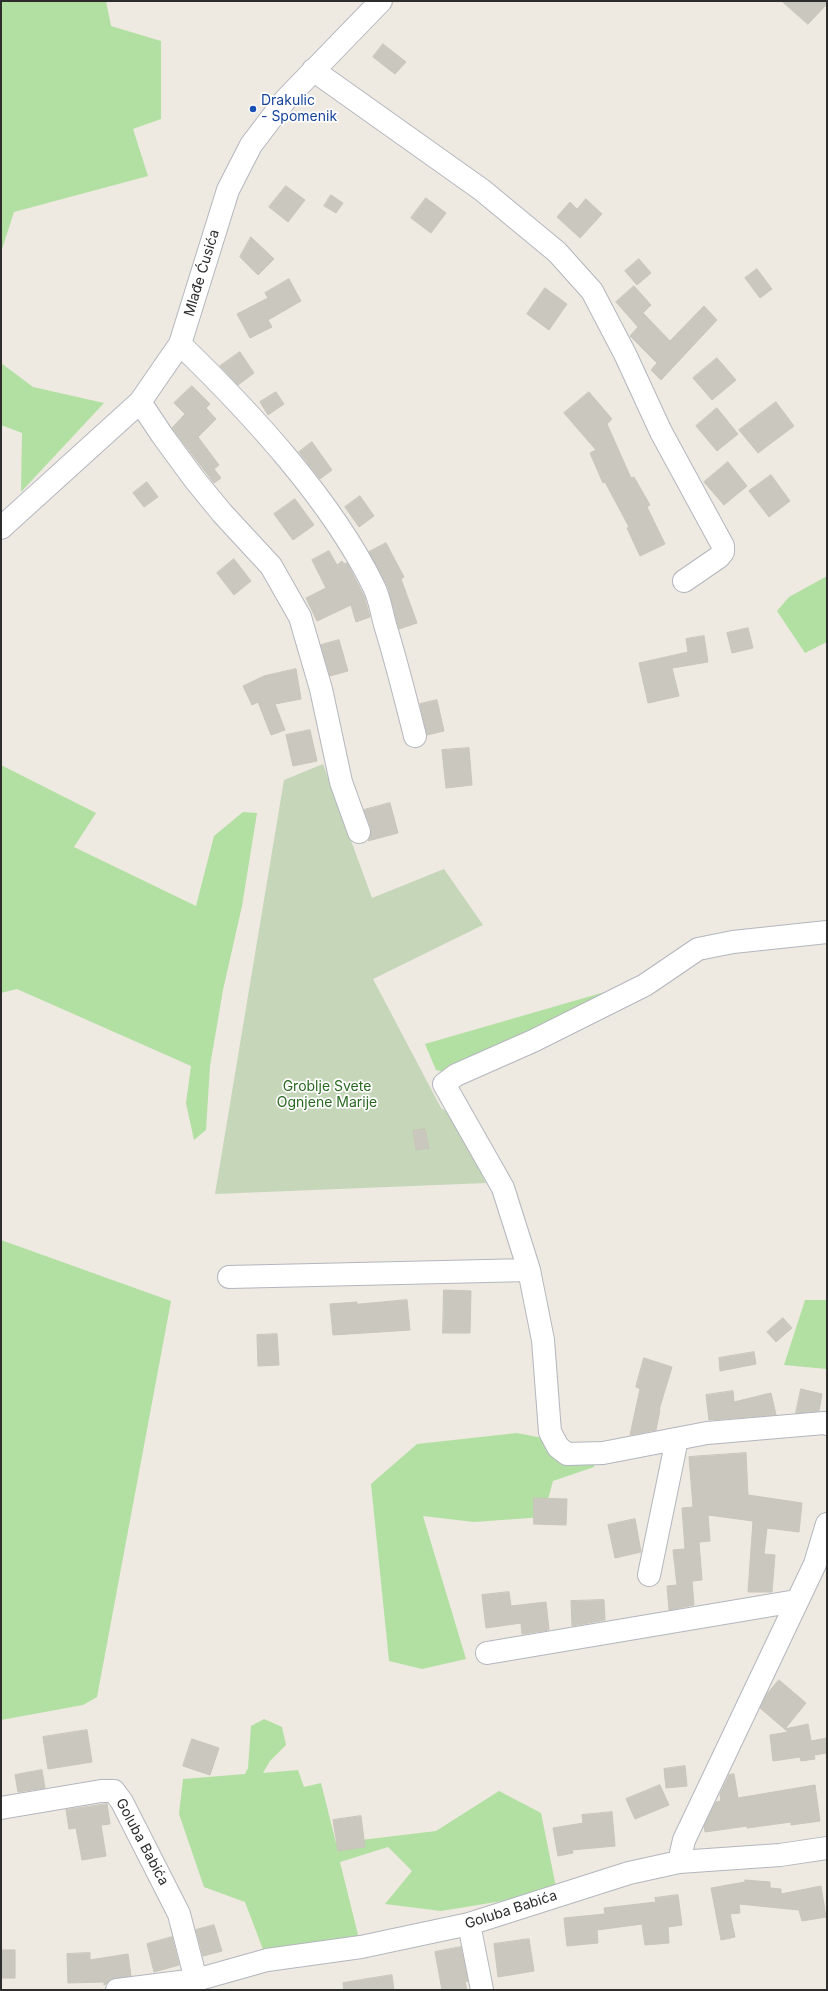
<!DOCTYPE html>
<html>
<head>
<meta charset="utf-8">
<style>
	body { margin:0 }
	#map { position:relative; width:828px; height:1991px; overflow:hidden; background:#eee9e1; font-family:Inter,sans-serif }
	canvas { display:block }
	.frame { position:absolute; inset:0; border:2px solid #2d2d2d; pointer-events:none }
</style>
</head>
<body>
<div id="map">
<canvas width="828" height="1991"></canvas>
<div class="frame"></div>
</div>
<script>
const g = document.querySelector('canvas').getContext('2d');
g.lineJoin = 'round';
function paint(path, color) {
  g.fillStyle = color;
  g.fill(path, 'evenodd');
}
function trace(path, color, width, dash) {
  g.strokeStyle = color;
  g.lineWidth = width;
  g.lineCap = dash ? 'butt' : 'round';
  g.setLineDash(dash || []);
  g.stroke(path);
}
function write(font, color, halo, rows, align = 'center') {
  g.font = font + ' Inter,sans-serif';
  g.lineWidth = 3.5;
  g.setLineDash([]);
  g.textBaseline = 'middle';
  g.strokeStyle = halo;
  g.fillStyle = color;
  for (const [text, x, y, turn = 0] of rows) {
    g.save();
    g.translate(x, y);
    g.rotate((+turn || 0) * Math.PI / 180);
    g.textAlign = isNaN(turn) ? turn : align;
    if (halo) g.strokeText(text, 0, 0);
    g.fillText(text, 0, 0);
    g.restore();
  }
}
const green = new Path2D(`
	M1 1H106L111 26 161 41V119L133 129 148 176 14 212 1 252Z
	M1 363 33 387 104 403 21 492 22 433 1 425Z
	M827 576V642L805 653 777 611 789 597Z
	M1 765 96 813 74 847 196 906 214 836 243 812 257 813 242 906 223 990 210 1066 206 1130 194 1140 186 1103 191 1066 17 989 1 993Z
	M629 985 456 1075 436 1070 425 1044Z
	M1 1240 171 1301 97 1697 83 1705 1 1720Z
	M805 1300H827V1369L784 1365Z
	M517 1433 599 1449 594 1467 553 1481 543 1517 474 1522 423 1516 466 1659 422 1669 389 1661 371 1484 417 1444Z
	M264 1719 282 1727 286 1745 270 1761 263 1773 298 1770 304 1787 321 1783 336 1843 436 1831 499 1791 541 1813 557 1892 441 1911 385 1904 412 1871 388 1847 340 1862 361 1947 267 1960 245 1902 204 1887 179 1814 183 1779 245 1774 248 1768 251 1726Z`);
const cemetery = new Path2D(`
	M323 764 372 898 444 869 483 925 373 979 441 1108 453 1116 486 1183 215 1194 284 780Z`);
const building = new Path2D(`
	M782 1H827V4L808 24Z
	M383 44 406 62 395 74 373 57Z
	M286 186 305 200 288 222 269 207Z
	M331 195 343 203 336 213 324 206Z
	M426 198 446 213 431 233 411 218Z
	M586 199 602 214 580 238 557 217 570 202 577 209Z
	M251 237 274 259 258 275 240 257Z
	M639 259 651 273 637 285 625 271Z
	M757 269 772 289 760 298 745 278Z
	M289 279 301 301 268 320 272 327 250 338 237 314 268 298 265 293Z
	M634 286 651 305 643 313 670 341 704 306 717 320 661 380 651 370 657 363 630 336 638 327 616 302Z
	M545 288 567 304 549 330 527 314Z
	M240 352 254 373 238 385 220 366Z
	M717 358 736 380 712 400 693 378Z
	M192 386 210 404 206 408 216 419 198 437 219 465 214 469 221 478 214 483 172 428 185 414 174 403Z
	M276 392 284 404 268 415 260 402Z
	M589 392 612 419 607 424 631 478 634 477 650 505 647 507 665 544 640 556 627 528 629 527 605 482 603 483 590 453 596 450 564 413Z
	M776 402 794 426 758 453 739 430Z
	M717 408 738 434 717 451 696 426Z
	M312 442 332 470 320 479 299 452Z
	M728 462 747 486 724 505 704 482Z
	M771 475 790 501 769 517 749 491Z
	M147 482 158 497 144 507 133 493Z
	M360 496 374 516 359 527 345 507Z
	M295 499 314 525 293 540 274 514Z
	M386 543 404 577 401 579 417 623 399 629 388 587 369 552Z
	M329 551 337 565 342 561 344 564 347 563 364 596 370 617 356 622 351 605 317 621 306 598 326 588 312 560Z
	M234 559 251 581 234 595 217 573Z
	M748 628 753 648 732 653 727 633Z
	M704 636 708 662 672 668 679 696 648 703 639 663 688 652 686 639Z
	M339 640 348 671 330 676 321 645Z
	M296 669 301 699 275 704 285 730 271 735 258 702 252 705 243 686 264 676Z
	M437 700 444 731 427 735 420 704Z
	M310 730 317 761 293 766 286 735Z
	M469 748 472 785 446 788 442 750Z
	M390 803 398 833 368 841 371 835V828L364 810Z
	M425 1129 429 1148 416 1150 413 1131Z
	M444 1290 471 1291 470 1333H443Z
	M407 1300 410 1330 333 1335 330 1304 357 1302V1304Z
	M783 1318 792 1328 776 1342 767 1332Z
	M277 1334 279 1365 258 1366 257 1335Z
	M754 1352 756 1364 720 1371 719 1358Z
	M644 1358 672 1367 659 1410H660L656 1430 630 1435 640 1389 636 1387Z
	M801 1389 822 1394 819 1411 796 1413Z
	M733 1391 734 1402 771 1393 776 1415 709 1420 706 1395Z
	M746 1453 748 1495 802 1503 799 1532 767 1528 764 1554 775 1555 772 1592H748L753 1521 708 1515 710 1541 699 1542 702 1580 692 1581 694 1605 669 1610 667 1586 677 1585 673 1550 685 1549 682 1508 693 1507 689 1457Z
	M534 1498 567 1499 566 1525 534 1524Z
	M635 1519 641 1552 615 1558 608 1525Z
	M509 1592 511 1606 546 1602 549 1630 522 1634 521 1623 486 1628 482 1595Z
	M604 1600 605 1620 572 1626 571 1601Z
	M779 1680 806 1703 785 1729 808 1724 811 1741 827 1738V1753L814 1755 815 1759 801 1761 800 1757 773 1761 770 1735 788 1732 760 1708 767 1694Z
	M87 1730 92 1762 48 1769 43 1737Z
	M192 1739 219 1748 210 1775 183 1766Z
	M685 1766 687 1786 666 1788 664 1769Z
	M42 1770 45 1788 18 1792 15 1775Z
	M734 1774 738 1798 815 1785 820 1821 791 1825V1822L747 1828V1826L705 1832 704 1826 716 1802 721 1801 720 1794 729 1775Z
	M660 1785 669 1805 635 1819 626 1799Z
	M107 1804 110 1824 101 1825 106 1856 82 1860 76 1828 69 1829 66 1810Z
	M612 1812 615 1846 572 1850 573 1853 558 1856 553 1828 583 1823 582 1815Z
	M361 1816 365 1847 338 1851 333 1820Z
	M745 1880 770 1882V1888L781 1889V1894L821 1886 826 1917 802 1921 799 1910 739 1904 740 1913 730 1914 735 1937 721 1940 711 1888 745 1882Z
	M678 1895 682 1925 668 1927 669 1943 645 1945 642 1924 597 1930 598 1943 567 1946 564 1918 605 1914 604 1908 656 1902 655 1898Z
	M214 1925 222 1951 203 1956 196 1930Z
	M172 1937 179 1965 154 1972 147 1944Z
	M529 1939 534 1971 498 1977 494 1944Z
	M461 1947 468 1981 465 1982 467 1990H442L435 1952Z
	M1 1950H15V1978H1Z
	M90 1953V1960L128 1954 131 1976 115 1978 104 1985V1982L68 1983 67 1954Z
	M392 1975 394 1990H344L343 1983Z`);
const minor = new Path2D(`
	M313 70 482 190 557 252 592 291 625 354 661 432 723 546V552L719 557 684 581
	M180 344C250 412 331 499 374 587 380 599 382 615 386 628 397 664 406 700 415 736
	M140 402 162 435 195 480 222 513 271 566 300 617 321 689 341 782 359 832
	M1 528 140 402 180 344 228 190 251 145 286 99 381 1
	M827 932 733 942 698 949 645 985 533 1041 456 1075 444 1084 503 1188 529 1270 543 1340 550 1432 558 1447 567 1454 603 1453 707 1433 824 1423 827 1424
	M229 1277 529 1270
	M649 1575 677 1439
	M487 1653 796 1601
	M1 1808 101 1791H114L122 1802 179 1914 196 1980
	M679 1862 684 1840 815 1564 827 1524
	M469 1924 482 1990
	M117 1990 196 1980 267 1960 361 1947 469 1924 629 1873 679 1862 780 1855 827 1848`);
const markers = [
	[253,109,4,"#1a4fb4"]
];
const transitNames = [
	["Drakulic",261,101],
	["- Spomenik",261,117]
];
const streetNames = [
	["Mlađe Ćusića",202,273,-73],
	["Goluba Babića",142,1842,62],
	["Goluba Babića",511,1910,-18]
];
const parkNames = [
	["Groblje Svete",327,1087],
	["Ognjene Marije",327,1103]
];
paint(green, '#b2e0a2');
paint(cemetery, '#c5d6b9');
paint(building, '#cac7bf');
trace(building, '#c9c5ba', 1);
trace(minor, '#b4b6bf', 24);
trace(minor, '#fff', 22);
for (const [x, y, r, color] of markers) {
  const dot = new Path2D();
  dot.arc(x, y, r, 0, 2 * Math.PI);
  g.fillStyle = color;
  g.fill(dot);
  trace(dot, '#fff', 1.5);
}
write('14px', '#164399', '#fff', transitNames, 'left');
write('14px', '#2d2d2d', '#fff', streetNames);
write('14px', '#296720', '#fff', parkNames);
</script>
</body>
</html>
